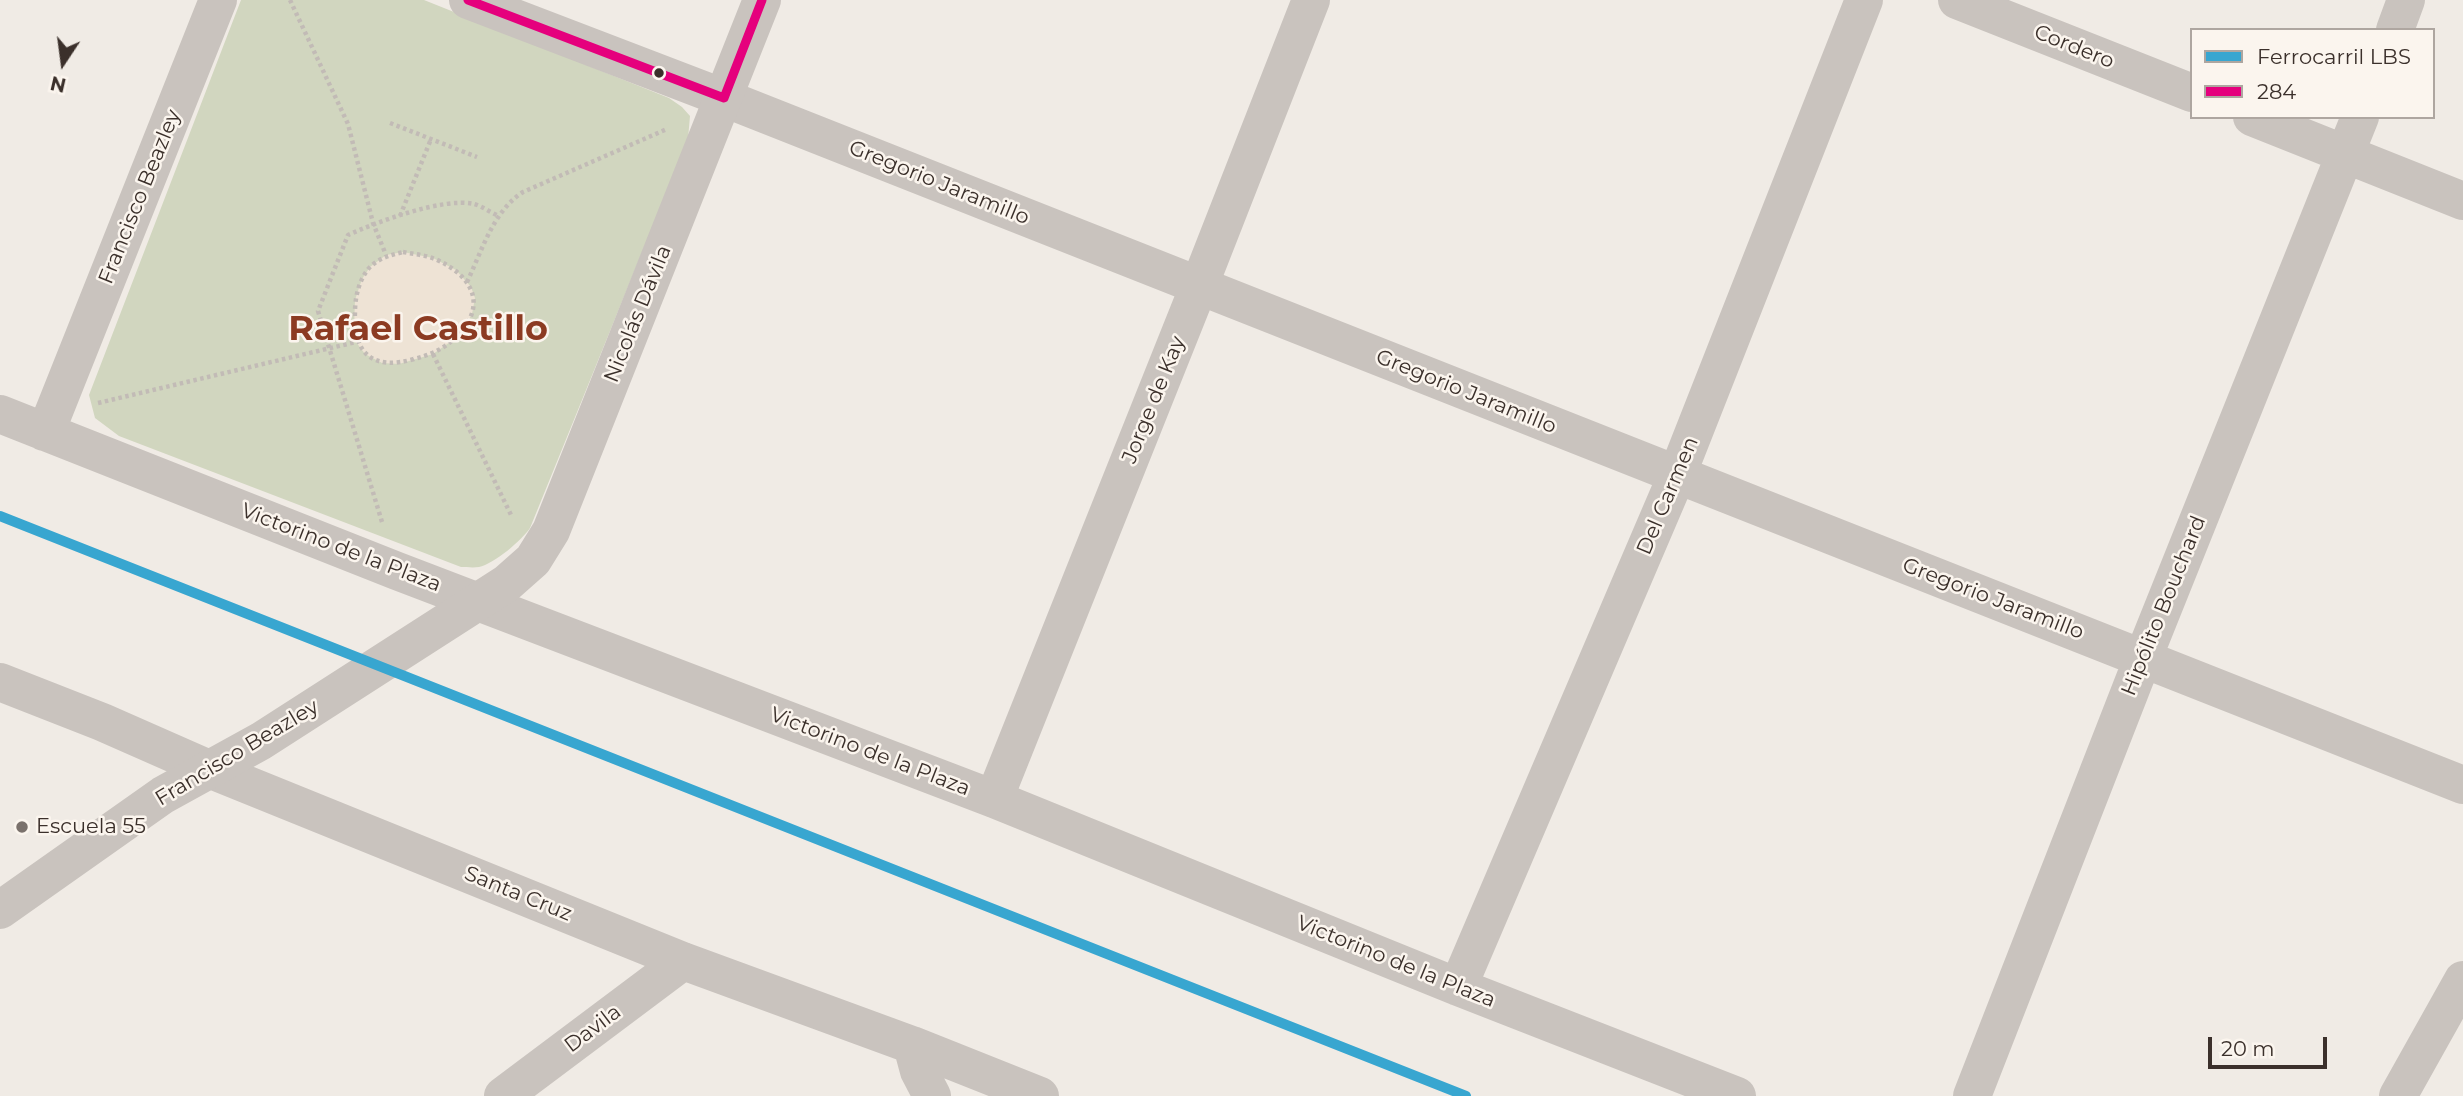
<!DOCTYPE html>
<html>
<head>
<meta charset="utf-8">
<style>
	body { margin:0 }
	#map { position:relative; width:2463px; height:1096px; overflow:hidden; background:#f0ebe5; font-family:Montserrat,sans-serif }
	canvas { display:block }
	.legend { position:absolute; left:2190px; top:28px; width:245px; height:91px; box-sizing:border-box; background:#fbf5ee; border:2px solid #aea6a0; margin:0; padding:9px 12px; list-style:none; font-size:21px; color:#3b302b }
	.legend li { display:flex; align-items:center; gap:14px; height:35px }
	.legend b { width:35px; border:2px solid #aea6a0 }
	.north { position:absolute; left:28px; top:28px; width:70px; height:70px; -webkit-text-stroke:5px #fbf5ee; paint-order:stroke; rotate:193deg; font-size:19px; font-weight:700; line-height:28px; text-align:center; color:#3b302b }
	.north::after { content:''; display:block; margin:auto; width:24px; height:32px; background:#3b302b; clip-path:polygon(50% 0,100% 100%,50% 72%,0 100%) }
	.scale { position:absolute; left:2208px; top:1037px; width:119px; height:32px; box-sizing:border-box; border:4px solid #3b302b; border-top:0; padding-left:9px; font-size:21px; line-height:24px; white-space:nowrap; color:#3b302b; -webkit-text-stroke:5px #fbf5ee; paint-order:stroke }
</style>
</head>
<body>
<div id="map">
<canvas width="2463" height="1096"></canvas>
<ul class="legend">
<li><b style="height:9px;background:#38a6d0"></b>Ferrocarril LBS</li>
<li><b style="height:9px;background:#e5007d"></b>284</li>
</ul>
<div class="north">N</div>
<div class="scale">20 m</div>
</div>
<script>
const g = document.querySelector('canvas').getContext('2d');
g.lineJoin = 'round';
function paint(path, color) {
  g.fillStyle = color;
  g.fill(path, 'evenodd');
}
function trace(path, color, width, dash) {
  g.strokeStyle = color;
  g.lineWidth = width;
  g.lineCap = dash ? 'butt' : 'round';
  g.setLineDash(dash || []);
  g.stroke(path);
}
function write(font, color, halo, rows, align = 'center') {
  g.font = font + ' Montserrat,sans-serif';
  g.lineWidth = 5;
  g.setLineDash([]);
  g.textBaseline = 'middle';
  g.strokeStyle = halo;
  g.fillStyle = color;
  for (const [text, x, y, turn = 0] of rows) {
    g.save();
    g.translate(x, y);
    g.rotate((+turn || 0) * Math.PI / 180);
    g.textAlign = isNaN(turn) ? turn : align;
    if (halo) g.strokeText(text, 0, 0);
    g.fillText(text, 0, 0);
    g.restore();
  }
}
const green = new Path2D(`
	M241 0H424L669 98 682 107 690 116 688 139 530 528C522 540 494 564 479 567 473 568 466 567 461 567L119 436 95 418 89 395Z`);
const plaza = new Path2D(`
	M403 252 433 258 456 270 471 287 475 298 472 314 464 329 453 340 433 354 399 364 382 363 365 354 356 342 354 328 355 300 362 279 370 267 386 255Z`);
const path = new Path2D(`
	M290 0 348 124 373 223 386 255
	M390 123 477 157
	M400 216 431 139
	M403 252C414 254 425 255 435 259 472 275 489 305 456 337 444 349 430 355 414 359 373 371 353 354 355 312 355 297 359 279 370 267 379 258 391 255 403 252Z
	M467 282C482 251 493 211 523 192L667 129
	M433 354 512 517
	M98 403 356 342
	M382 522 318 311 348 235C377 222 443 197 474 204 482 206 491 213 499 216`);
const minor = new Path2D(`
	M468 0 724 98 2463 785
	M1957 0 2192 93
	M2395 30 2406 0
	M2252 117 2463 201
	M0 414 397 571 994 799 1458 987 1737 1096
	M44 432 53 414 218 0
	M0 682 102 722 211 770 683 961 912 1045 1040 1096
	M994 799 1199 286 1311 0
	M1458 987 1677 475 1864 0
	M912 1045 919 1071 932 1096
	M503 1096 683 961
	M1972 1096 2143 658 2360 117
	M2398 1096 2463 980`);
const tertiary = new Path2D(`
	M0 910 163 795 261 741 507 583 533 560 551 531 762 0`);
const bus1 = new Path2D(`
	M468 0 724 98
	M724 98 762 0`);
const rail1 = new Path2D(`
	M0 516 1466 1096`);
const markers = [
	[659,73,6,"#3b302b"],
	[22,827,7,"#7a716c"]
];
const streetNames = [
	["Cordero",2074,47,22],
	["Gregorio Jaramillo",939,183,22],
	["Francisco Beazley",140,197,-68],
	["Nicolás Dávila",638,314,-68],
	["Gregorio Jaramillo",1466,392,22],
	["Jorge de Kay",1154,400,-68],
	["Del Carmen",1668,496,-67],
	["Victorino de la Plaza",341,548,21],
	["Gregorio Jaramillo",1993,599,21],
	["Hipólito Bouchard",2164,606,-68],
	["Victorino de la Plaza",870,752,21],
	["Francisco Beazley",237,753,-31],
	["Santa Cruz",518,894,22],
	["Victorino de la Plaza",1396,962,22],
	["Davila",593,1029,-37]
];
const poiNames = [
	["Escuela 55",36,827]
];
const townNames = [
	["Rafael Castillo",418,330]
];
paint(green, '#d1d6bf');
paint(plaza, '#eee3d5');
trace(path, '#c2bbb6', 4.5, [3.5, 3.5]);
trace(minor, '#c9c3be', 38);
trace(tertiary, '#c9c3be', 38);
trace(bus1, '#e5007d', 9);
trace(rail1, '#38a6d0', 10);
for (const [x, y, r, color] of markers) {
  const dot = new Path2D();
  dot.arc(x, y, r, 0, 2 * Math.PI);
  g.fillStyle = color;
  g.fill(dot);
  trace(dot, '#fbf5ee', 2.5);
}
write('21px', '#3b302b', '#fbf5ee', streetNames);
write('21px', '#3b302b', '#fbf5ee', poiNames, 'left');
write('bold 35px', '#8c3b22', '#fbf5ee', townNames);
</script>
</body>
</html>
